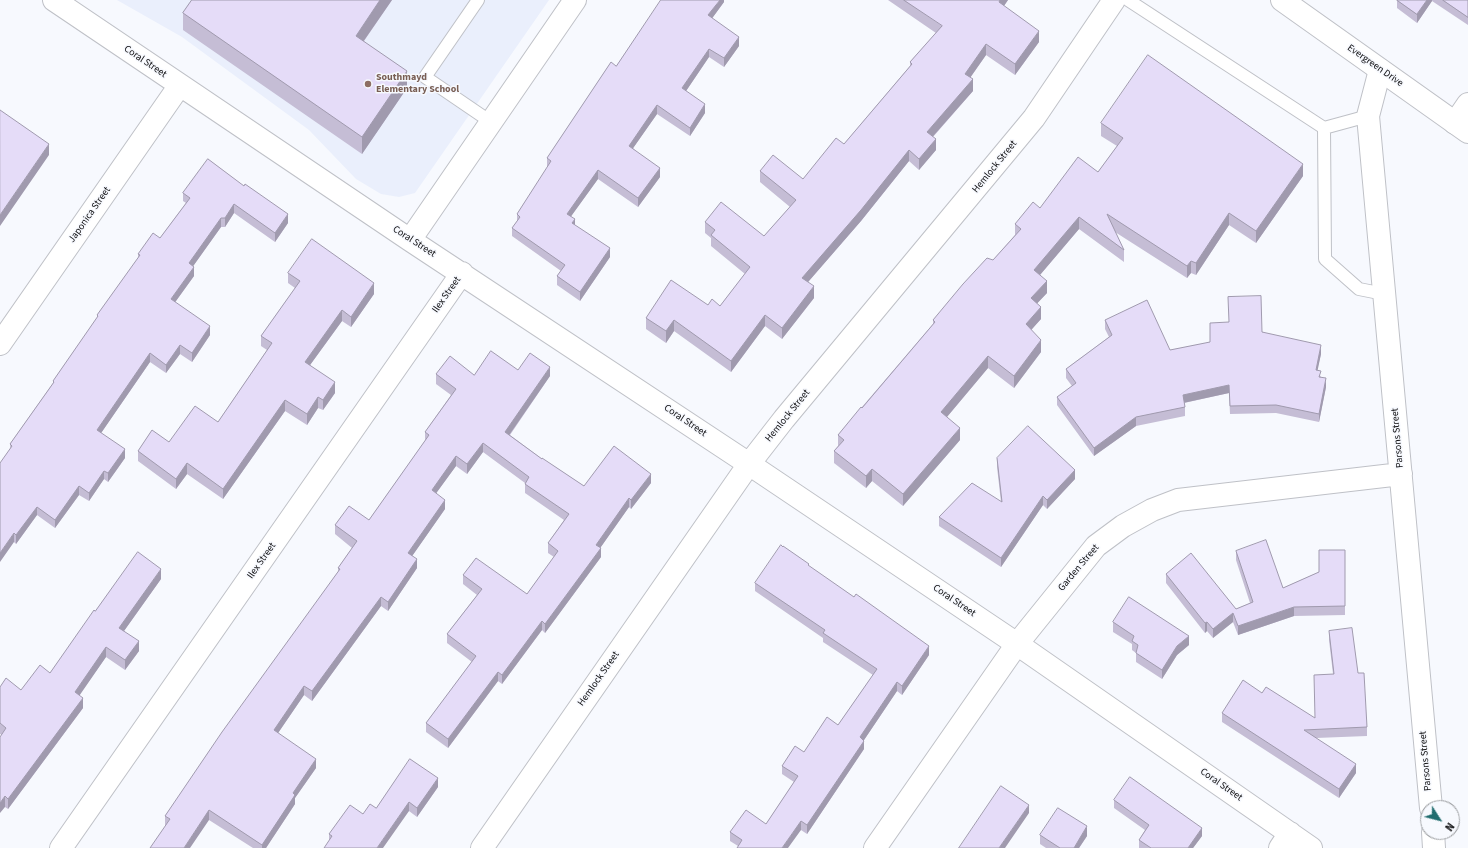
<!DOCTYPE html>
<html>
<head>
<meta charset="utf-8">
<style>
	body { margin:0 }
	#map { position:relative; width:1468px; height:848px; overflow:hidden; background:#f7f9fe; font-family:"Source Sans 3",sans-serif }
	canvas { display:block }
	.north { position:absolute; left:1420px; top:800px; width:40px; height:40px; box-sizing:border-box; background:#f7f9fe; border:1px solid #999b9e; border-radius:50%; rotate:126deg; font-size:11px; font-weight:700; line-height:16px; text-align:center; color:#0d0d0f }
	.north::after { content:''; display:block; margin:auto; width:14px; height:18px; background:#226d6f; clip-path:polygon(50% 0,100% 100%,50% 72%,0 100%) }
</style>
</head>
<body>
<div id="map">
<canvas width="1468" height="848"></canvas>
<div class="north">N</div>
</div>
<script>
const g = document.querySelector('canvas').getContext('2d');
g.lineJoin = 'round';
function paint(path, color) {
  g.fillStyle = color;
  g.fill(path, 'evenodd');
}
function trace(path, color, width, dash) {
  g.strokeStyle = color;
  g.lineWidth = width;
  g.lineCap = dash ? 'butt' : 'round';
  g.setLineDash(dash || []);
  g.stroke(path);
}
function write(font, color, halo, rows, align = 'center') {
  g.font = font + ' "Source Sans 3",sans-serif';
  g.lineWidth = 3;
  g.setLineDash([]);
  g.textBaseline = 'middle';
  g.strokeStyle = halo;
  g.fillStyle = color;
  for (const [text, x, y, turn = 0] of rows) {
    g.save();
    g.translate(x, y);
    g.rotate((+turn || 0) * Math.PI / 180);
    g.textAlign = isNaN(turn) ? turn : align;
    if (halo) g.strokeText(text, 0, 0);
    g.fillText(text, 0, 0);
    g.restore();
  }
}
const built = new Path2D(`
	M117 0H549L415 193 399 197 381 194 356 179 309 130 182 37Z`);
const service = new Path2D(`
	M478 0 425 77 491 122
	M1128 0 1324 128 1368 116
	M1324 128 1325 259 1359 289 1384 294`);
const minor = new Path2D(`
	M54 0 410 240 749 464 1017 644 1311 848
	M1380 70 1368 116 1431 808
	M1455 123 1468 104
	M410 240 575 0
	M0 344 180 85
	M1433 832 1434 848
	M61 848 462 273
	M482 848 749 464 784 419 1034 118 1114 0
	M875 848 1017 644 1096 546 1123 526 1152 510 1178 500 1401 474
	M1280 848 1290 833`);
const tertiary = new Path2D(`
	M1282 0 1468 132`);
const wall = new Path2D(`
	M192 0H392L364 41 407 88 362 154 183 30V13Z
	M724 0V2L712 18 739 46 724 67 709 57 686 91 705 113 690 136 657 114 633 148 660 177 638 207 598 179 571 216 575 225 610 257 580 301 557 285V276L561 271 512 236V228L517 221V214L548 167 547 166V158L616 66Z
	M888 0H1008L1004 6 1039 42 1015 75 986 55 970 78 973 91 933 137 936 150 919 170 909 161 861 221 808 282 814 298 782 339 765 326 731 372 674 331 666 343 646 329V318L708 305 720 306 745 274 711 246V238L705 233V222L764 236 790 207 760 182V171L803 179 844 144 910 66V62L936 33Z
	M1397 0H1468V25L1432 1 1417 23 1397 8Z
	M1101 123 1303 176 1256 243 1229 225 1196 275 1191 273 1187 278 1115 232 1124 250V262L1079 229 1040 275 1047 293 1037 303 1041 319 1031 329 1041 352 1014 388 988 368 947 417 960 440 903 506 872 481 866 488 834 463V451L838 446V435L933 324V320L993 260 1015 235V224L1098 172 1117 146 1101 136Z
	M208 159 288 223 275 242 234 213 225 227H221L193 266 194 276 175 302 210 335 192 362 180 354 166 373 150 362 101 433 125 458 108 482 104 479 89 501 79 495 55 528 37 515 16 544 14 542 10 444 53 383V381L97 318V315L138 259V254L160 238 186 203 183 201V193Z
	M288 273 374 294 351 327 342 321 310 365 335 393 323 410 318 408 307 425 285 411 223 499 187 474 176 489 138 461V451L169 442 218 422 267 350 261 346V336L295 288 288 283Z
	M1105 320 1170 350 1262 332 1321 354 1317 370 1321 377 1326 387 1319 422 1276 413 1230 414 1229 393 1184 403 1185 407V416L1136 426 1094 456 1057 405V397L1072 386 1066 378V369L1109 337 1105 329Z
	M518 370 550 376 510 435 542 459 584 486 651 483 631 509 629 507 600 548 601 557 545 633 542 630 502 684 498 681 448 748 426 732V723L472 662 447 643V634L477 595 463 584V575L527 594 554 557 548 553V543L564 520 525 493V483L483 452 467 474 456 466 436 493 445 509 412 556 417 568 388 611 381 606 312 701 304 695 278 733 316 768 295 798V804L266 848H253L209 820 165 825V816L338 572V568L352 548 335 534V525L369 520 425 441V432L451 395 436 384V374L474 375Z
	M997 458 1075 479 1047 509 1043 505 1001 567 939 526V517L1001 502 997 467Z
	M1345 550V615L1294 616 1238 635 1233 622 1213 638 1207 631 1205 633 1166 583V574L1236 609 1250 603 1236 560V551L1283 588 1319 572Z
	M809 566 929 655 902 695 897 691 864 740V749L807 834 801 830 738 846 730 841V832L766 824 794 782 782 774V766L804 752 838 725 873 675 823 642V638L755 591V583Z
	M161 579 124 631 139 651 125 670 106 657 79 695 83 708 8 809 5 807 2 735 0 734V687L21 690 50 673 95 611Z
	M1113 622 1189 645 1177 655 1162 679 1136 662V653L1132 650V644L1113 632Z
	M1329 631 1358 673 1367 727V736L1316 738 1356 773 1339 798 1222 722V713L1262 693 1315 718 1333 674 1329 640Z
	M438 787 417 817 409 811 329 840V834L363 814 376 808Z
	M1114 800 1202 836 1193 848H1139V840L1145 830 1114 808Z
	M1040 835 1087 836 1079 848H1046L1040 844Z`);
const shadedWall = new Path2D(`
	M380 0H392L356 52V36Z
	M720 0H724V2L708 24V15Z
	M1000 0H1008L999 13V2Z
	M1427 0H1432V1L1417 23V14Z
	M1039 31V42L1015 75V64Z
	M739 37V46L724 67V58Z
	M986 44V55L965 85V74Z
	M709 49V57L682 97V88Z
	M407 71V88L362 154V137Z
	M973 79V91L927 143V132Z
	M705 104V113L690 136V128Z
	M657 105V114L629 154V146Z
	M936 139V150L919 170V159Z
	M49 144V155L0 226V215Z
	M909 150V161L861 221 802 289V278Z
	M1303 164V176L1256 243V231Z
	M660 168V177L638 207V198Z
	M598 170V179L567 222V214Z
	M234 204V213L225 227V218Z
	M1229 213V225L1196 275V263Z
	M288 214V223L275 242V233Z
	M1079 217V229L1034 282V270Z
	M221 218V227L189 272V263Z
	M575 219V228L572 223Z
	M610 248V257L580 301V292Z
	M1191 261V273L1187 278V266Z
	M194 267V276L171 308V299Z
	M1047 281V293L1031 310V298Z
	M374 283V294L351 327V317Z
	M814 286V298L782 339V328Z
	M1041 307V319L1026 336V324Z
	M342 310V321L305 372V362Z
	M765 315V326L731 372V361Z
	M674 320V331L666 343V331Z
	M210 326V335L192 362V353Z
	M1041 340V352L1014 388V376Z
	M180 345V354L166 373V365Z
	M1321 345V354L1316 378V370Z
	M150 353V362L97 439V430Z
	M988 356V368L941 424V412Z
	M550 367V376L505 441V432Z
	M1326 378V387L1319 422V414Z
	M335 382V393L323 410V400Z
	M1229 385V393L1183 403V395Z
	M318 397V408L307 425V414Z
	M285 400V411L223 499V489Z
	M1136 417V426L1094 456V448Z
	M960 428V440L903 506V494Z
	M483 443V452L467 474V464Z
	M125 449V458L108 482V473Z
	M456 456V466L432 499V490Z
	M187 463V474L176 489V479Z
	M872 469V481L866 488V476Z
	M1075 470V479L1047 509V500Z
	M104 471V479L89 501V493Z
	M651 474V483L631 509V500Z
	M79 486V495L55 528V520Z
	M1043 496V505L1001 567V558Z
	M629 498V507L596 554V545Z
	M445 500V509L408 562V553Z
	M37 507V515L16 544V535Z
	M14 533V542L0 562V553Z
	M601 548V557L545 633V624Z
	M417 559V568L388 611V602Z
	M161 569V579L119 638V628Z
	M381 597V606L312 701V691Z
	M1294 607V616L1238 635V626Z
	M1233 613V622L1213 638V629Z
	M542 621V630L502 684V675Z
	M1207 622V631L1205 633V623Z
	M1189 636V645L1177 655 1162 679V670L1177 646Z
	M139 641V651L125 670V660Z
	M929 646V655L902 695V686Z
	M106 647V657L75 702V692Z
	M498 672V681L448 748V739Z
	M897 682V691L860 746V737Z
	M304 686V695L274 739V730Z
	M83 698V708L8 809V799Z
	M864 741V749L807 834V825Z
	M316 759V768L295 798V804L266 848H262V845L293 793Z
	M1356 764V773L1339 798V789Z
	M438 778V787L417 817V808Z
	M5 796V807L0 813V803Z
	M409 802V811L383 848H377Z
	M1029 805V813L1005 848H999Z
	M209 810V820L190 848H184Z
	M801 821V830L788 848H782Z
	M1087 826V836L1079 848H1074Z
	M1202 828V836L1193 848H1188Z`);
const building = new Path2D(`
	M192 0H380L356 36 407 71 362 137 183 13Z
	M661 0H720L708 15 739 37 724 58 709 49 682 88 705 104 690 128 657 105 629 146 660 168 638 198 598 170 567 214 575 219 572 223 610 248 580 292 557 276 565 265 512 228 520 217 517 214 551 161 547 158 611 62 616 66Z
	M904 0H1000L999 2 1039 31 1015 64 986 44 965 74 973 79 927 132 936 139 919 159 909 150 861 210 802 278 814 286 782 328 765 315 731 361 674 320 666 331 646 318 671 280 708 305 712 299 720 306 750 267 711 235 715 230 705 222 721 202 764 236 796 200 760 171 773 155 803 179 836 138 844 144 912 64 910 62 942 26Z
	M1397 0H1427L1417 14Z
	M1443 0H1468V17Z
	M1148 55 1303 164 1256 231 1229 213 1196 263 1191 261 1187 266 1107 214 1124 250 1079 217 1034 270 1047 281 1031 298 1041 307 1026 324 1041 340 1014 376 988 356 941 412 960 428 903 494 872 469 866 476 834 451 844 440 838 435 861 407 862 408 935 322 933 320 963 284 987 258 993 260 1021 229 1015 224 1033 202 1040 208 1078 157 1098 172 1123 138 1101 123Z
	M0 110 49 144 0 215Z
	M208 159 244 186 245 184 288 214 275 233 234 204 225 218H221L189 263 194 267 171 299 210 326 192 353 180 345 166 365 150 353 97 430 125 449 108 473 104 471 89 493 79 486 55 520 37 507 16 535 14 533 0 553V463L12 446 10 444 54 382 53 381 98 316 97 315 140 255 138 254 153 233 160 238 190 198 183 193Z
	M312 239 374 283 351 317 342 310 305 362 335 382 323 400 318 397 307 414 285 400 223 489 187 463 176 479 138 451 152 430 169 442 195 406 218 422 272 343 261 336 300 281 288 273Z
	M1261 296 1262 332 1321 345 1316 370 1321 371 1319 377 1326 378 1319 414 1276 405 1230 406 1229 385 1183 395 1185 407 1136 417 1094 448 1057 397 1076 383 1066 369 1112 335 1105 320 1147 300 1170 350 1210 342V323L1229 322 1228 297Z
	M491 351 518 370 530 353 550 367 505 432 542 459V458L584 486 614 446 651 474 631 500 629 498 596 545 601 548 545 624 542 621 502 675 498 672 448 739 426 723 476 656 447 634 482 589 463 575 476 558 527 594 558 551 548 543 569 514 525 484 529 477 483 443 467 464 456 456 432 490 445 500 408 553 417 559 388 602 381 597 312 691 304 686 274 730 316 759 293 793 295 795 262 845 209 810 184 848H150L170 819 165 816 222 732 340 569 338 568 357 541 335 525 349 506 369 520 429 435 425 432 456 389 436 374 450 356 474 375Z
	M1028 426 1075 470 1047 500 1043 496 1001 558 939 517 972 483 1002 502 997 458Z
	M1266 540 1283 588 1319 572V550H1345V606L1294 607 1238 626 1233 613 1213 629 1207 622 1205 623 1166 574 1191 553 1236 609 1253 602 1236 551Z
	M781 545 783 547V546L809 564 808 565 854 597 856 594 929 646 902 686 897 682 860 737 864 741 807 825 801 821 782 848H737L742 840 730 832 746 810 766 824 798 776 782 766 795 746 804 752 827 717 838 725 877 669 823 633 825 630 755 583Z
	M138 552 161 569 119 628 139 641 125 660 106 647 75 692 83 698 8 799 5 796 0 803V737L6 728 0 723V687L6 678 21 690 40 665 50 673 94 610 95 611Z
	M1129 597 1189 636 1177 646 1162 670 1136 653 1138 645 1132 641 1134 636 1113 622Z
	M1352 628 1358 673H1364L1367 727 1304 730 1356 764 1339 789 1222 713 1243 680 1262 693 1266 687 1315 718 1314 675 1334 674 1329 631Z
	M410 759 438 778 417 808 409 802 377 848H324L332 836 329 834 350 805 363 814 370 804 376 808Z
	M1130 777 1202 828 1188 848H1151L1139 840 1149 825 1114 800Z
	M1001 786 1029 805 999 848H959Z
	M1058 808 1087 826 1074 848H1060L1040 835Z`);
const markers = [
	[368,84,4,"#8d6e63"]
];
const streetNames = [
	["Coral Street",145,62,34],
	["Evergreen Drive",1375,66,35],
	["Hemlock Street",995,167,-51],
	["Japonica Street",90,215,-55],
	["Coral Street",414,242,33],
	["Ilex Street",447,295,-55],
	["Hemlock Street",788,416,-51],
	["Coral Street",685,421,34],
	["Parsons Street",1398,438,-95],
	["Ilex Street",262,561,-55],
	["Garden Street",1079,568,-50],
	["Coral Street",954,601,34],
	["Hemlock Street",599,679,-55],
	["Parsons Street",1426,761,-95],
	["Coral Street",1221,785,35]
];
const educationNames = [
	["Southmayd",376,78],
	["Elementary School",376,90]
];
paint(built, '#eaeffc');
trace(service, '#bfc1c7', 14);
trace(minor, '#bfc1c7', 24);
trace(tertiary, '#bfc1c7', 24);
trace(service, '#fff', 12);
trace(minor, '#fff', 22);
trace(tertiary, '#fff', 22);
paint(wall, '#c5bdd5');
paint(shadedWall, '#a09aae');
paint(building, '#e5dcf8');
trace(building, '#a09aae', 1);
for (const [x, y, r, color] of markers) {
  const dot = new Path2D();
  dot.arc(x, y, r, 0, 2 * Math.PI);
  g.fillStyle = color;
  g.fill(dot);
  trace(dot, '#f7f9fe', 1.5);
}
write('10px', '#0d0d0f', '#f7f9fe', streetNames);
write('bold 10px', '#785e54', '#f7f9fe', educationNames, 'left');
</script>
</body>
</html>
